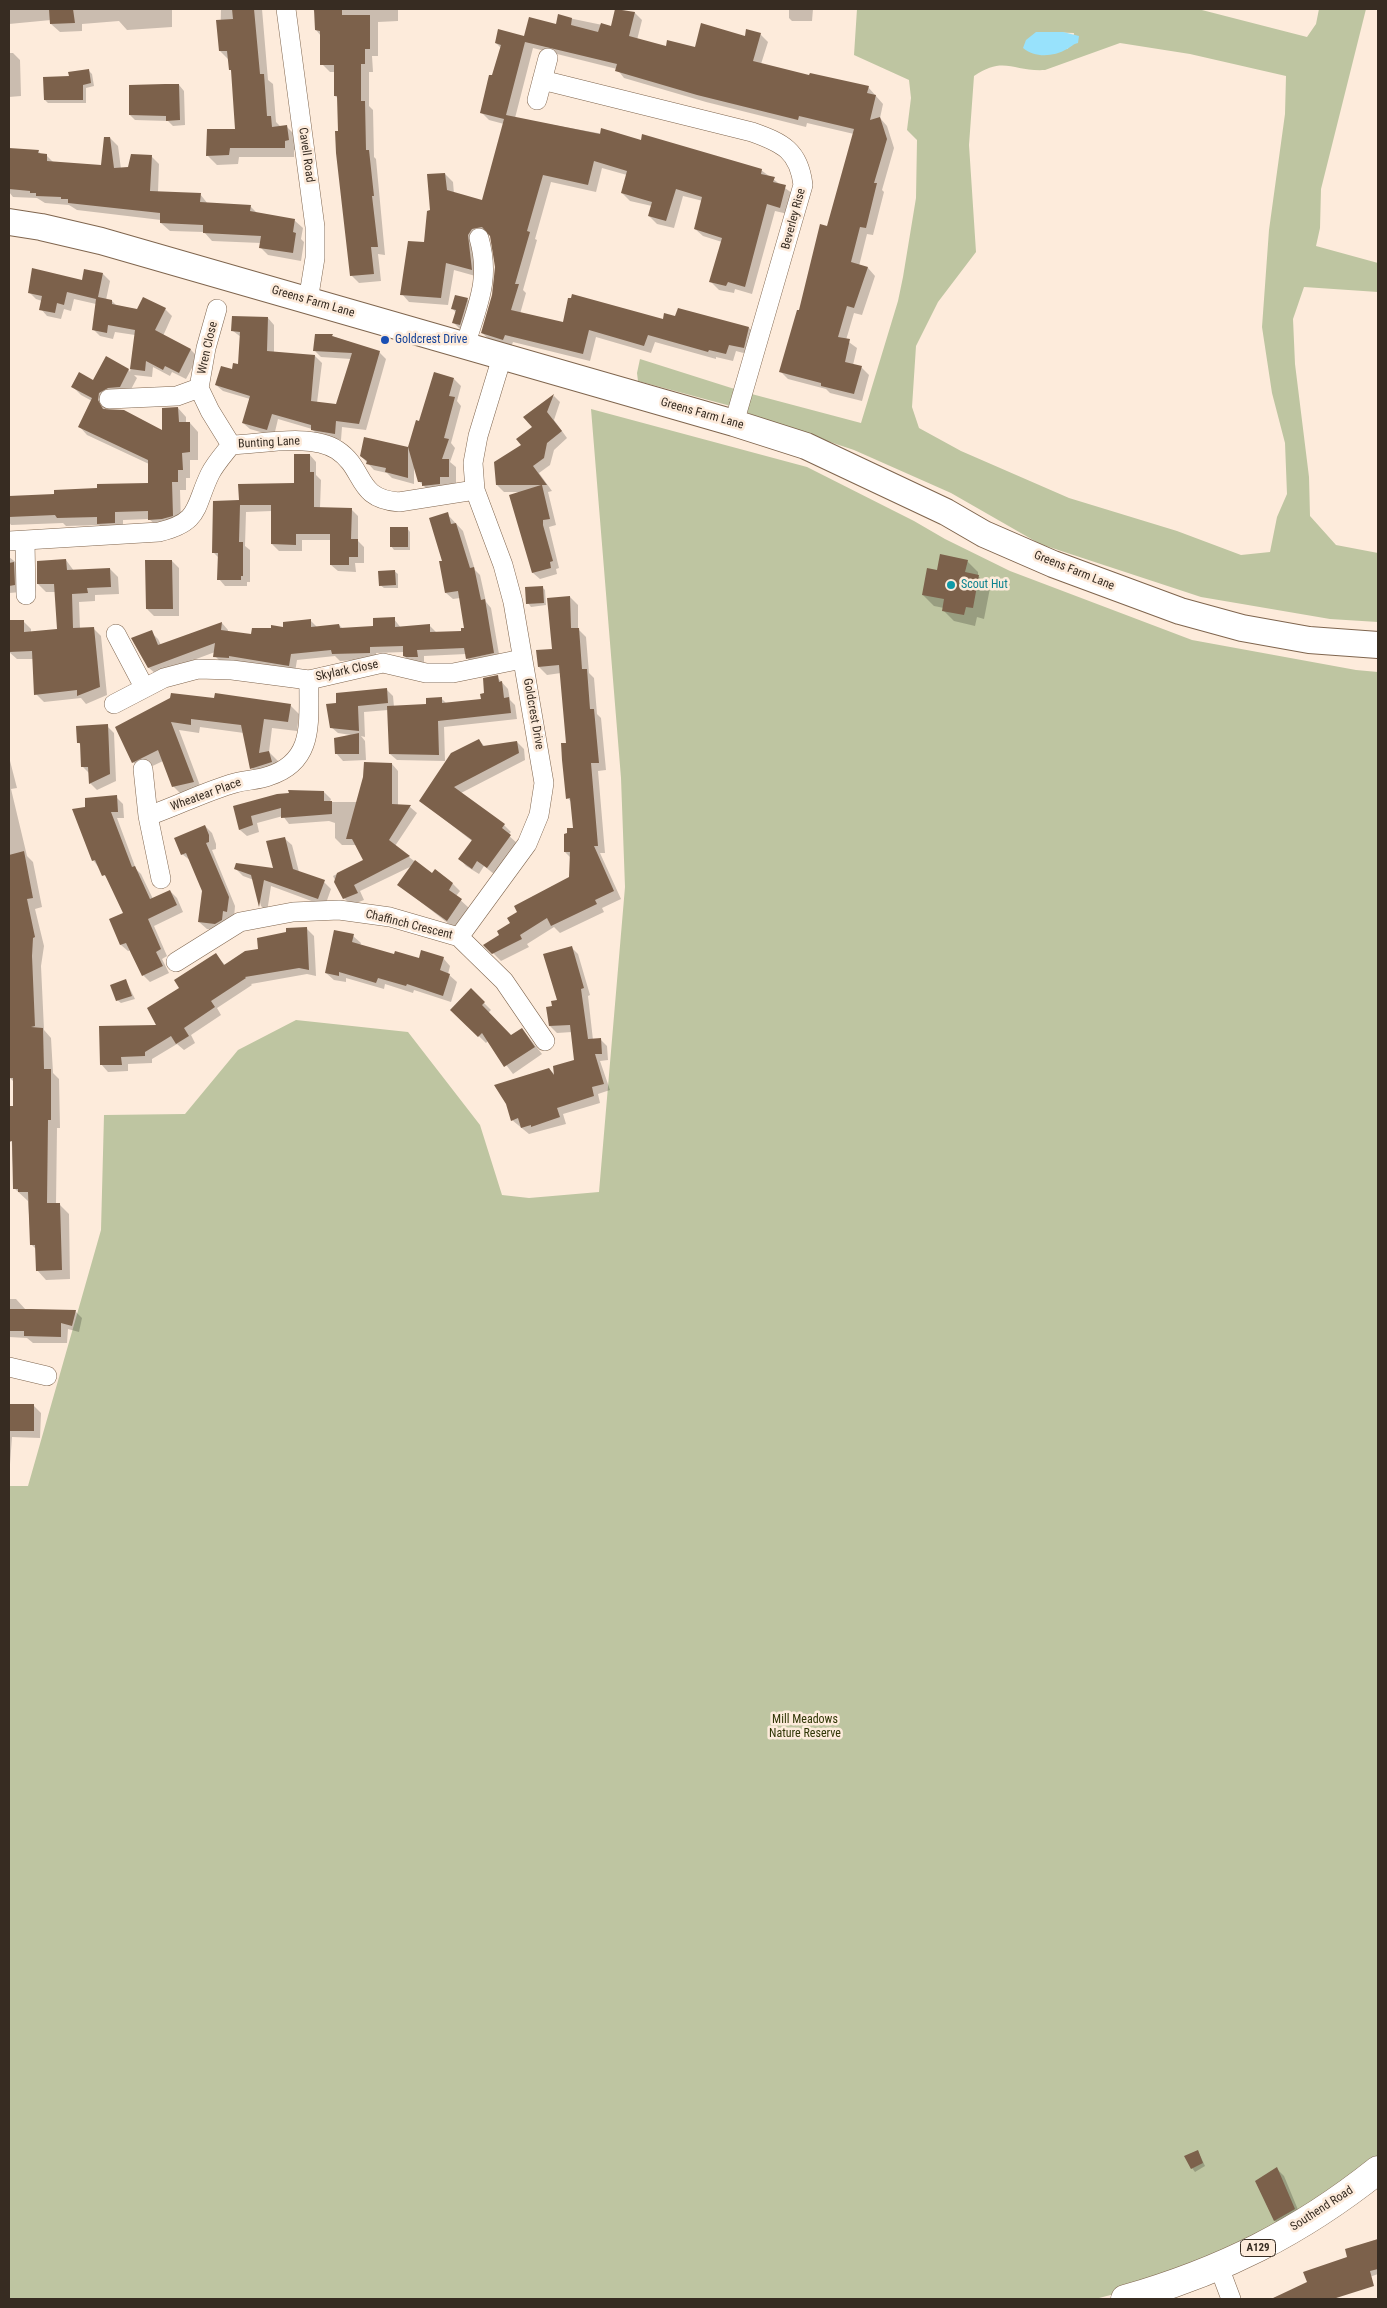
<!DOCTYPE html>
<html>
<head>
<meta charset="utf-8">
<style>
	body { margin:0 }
	#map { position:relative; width:1387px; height:2308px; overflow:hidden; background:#fdebdb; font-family:"Roboto Condensed",sans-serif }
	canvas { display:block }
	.frame { position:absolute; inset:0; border:10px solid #372c22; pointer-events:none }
</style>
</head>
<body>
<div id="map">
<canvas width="1387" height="2308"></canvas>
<div class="frame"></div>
</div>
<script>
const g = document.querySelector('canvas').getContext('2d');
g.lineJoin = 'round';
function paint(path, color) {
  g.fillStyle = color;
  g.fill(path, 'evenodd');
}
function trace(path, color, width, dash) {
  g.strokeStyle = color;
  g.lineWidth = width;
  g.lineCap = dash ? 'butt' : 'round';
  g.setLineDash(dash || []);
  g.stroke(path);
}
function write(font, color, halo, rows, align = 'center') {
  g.font = font + ' "Roboto Condensed",sans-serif';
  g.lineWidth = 5;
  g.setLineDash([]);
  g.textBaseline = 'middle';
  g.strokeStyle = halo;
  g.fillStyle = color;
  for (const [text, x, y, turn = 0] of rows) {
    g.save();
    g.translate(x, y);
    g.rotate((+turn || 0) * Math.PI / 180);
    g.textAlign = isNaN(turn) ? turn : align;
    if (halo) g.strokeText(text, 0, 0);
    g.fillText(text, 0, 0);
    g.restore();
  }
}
const green = new Path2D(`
	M857 9H1198L1307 37 1316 24 1319 9H1366L1321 189 1320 228 1316 246 1378 263V292L1304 287 1293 319 1295 364 1309 477 1310 516 1336 545 1378 553V622L1330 619 1201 597 1040 544 951 493 854 450 761 419 738 408 638 381 637 373 640 359 744 392 861 423 898 301 903 277 916 198 917 140 907 130 911 98 909 80 854 55ZM1048 32 1074 33 1073 44 1067 49ZM1120 43 1190 54 1286 76 1285 114 1269 230 1262 327 1272 393 1285 443 1287 494 1277 517 1270 552 1241 555 1177 531 1069 498 961 451 919 428 912 407 916 346 938 302 976 252 969 145 974 76C1004 55 1014 72 1045 70Z
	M591 409 807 467 914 521 945 539 1010 571 1192 640 1356 670 1378 672V2159L1293 2230 1146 2286 1095 2299H9V1486H28L101 1230 104 1115 185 1114 238 1050 296 1020 408 1032 480 1125 502 1195 529 1198 599 1192 625 887 621 778Z`);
const water = new Path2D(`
	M1036 32H1063L1079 36 1078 43C1073 44 1071 47 1067 49 1053 57 1035 58 1023 48L1026 40Z`);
const shadow = new Path2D(`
	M9 9H172V27L127 30 119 21 82 24V31L60 32 51 24V20L9 24Z
	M221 9H262L268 80 273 84 276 122 281 127 286 126 296 136 298 149 294 150V157H239L238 164 217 165 208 156 237 130 232 72 230 69 229 60 220 51Z
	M313 9H398V21L378 22V56H372L373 72H369V106L373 110 374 157 376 159 385 255 378 254 381 281 359 283 351 275 339 99 335 96V72H330L322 64 321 36 316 30V15Z
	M617 9 635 13 642 20 637 40 667 48 696 49 760 34 768 42 761 64 810 77 868 87 883 104 880 118 887 126 894 148 882 190 884 192 873 235 867 234 859 266 868 268 875 276 862 315 854 313 846 340 857 348 853 365 861 367 869 375 862 401 830 393 826 389 788 379 781 372 828 227 854 134 807 123 806 127 706 102 624 78 617 69 533 48 515 118 642 141 761 170 793 194 788 214 775 211 752 294 735 289 734 293 719 290 711 282 722 242 703 236 695 229 703 201 683 196 674 228 657 224 649 216 652 206 630 201 622 193 627 175 602 168 596 192 551 182 535 239 537 240 523 290 526 293 520 314 564 323 663 321 749 328 757 335 751 355 736 351 733 361 716 357V359L655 342 651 353 596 337 590 361 513 342 511 347 490 340 482 333 493 296 496 267 491 235 479 237V277L454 270 448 305 409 302 402 294 426 243 432 212 445 174 453 182 454 194 483 202 504 124 489 120 481 112 501 48 496 43 525 37 557 25 559 16 612 27Z
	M789 9H813L812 21H792L789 18Z
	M9 53H13L20 60 21 96 9 97Z
	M89 71 92 74 94 86 86 88V103H48L45 100 70 77Z
	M179 85 184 91 185 125 173 126 168 121 135 120 130 115Z
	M110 138 118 146 121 169 129 168 151 156 159 164 158 192 200 194 208 204 250 206 258 214 294 220 303 228 301 239 304 242 301 261 268 255 260 247 261 243 212 241 204 232 170 231 161 223V220L77 210 69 205 45 203 37 198 13 197 9 192V150L38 151 42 155H46L54 163 103 166Z
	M103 274 110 281 106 300 112 301 118 307 138 310 144 298 165 309 172 316 163 336 191 350 198 357 186 379 172 372 170 376 153 367 152 377 134 375 137 378 128 395 107 402 106 408V410L164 432 178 408 186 417V424L190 423 198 432V460H190V478H186V490H180L181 524 158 527 149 519 123 520V531L107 532 99 525 66 526 63 523 11 525 9 522V497L55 495 150 484 149 464 87 435 79 426 92 401 81 395 73 387 129 370 130 372 135 335 115 332 113 339 100 336 93 329 96 304 74 299 71 311 64 309 61 319 47 316 41 309 42 301 36 299 29 292 83 281Z
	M467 299 475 307 461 330 454 323 456 313 453 309Z
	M268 318 274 325V352L315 356 322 363 317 403 337 405 351 359 321 357 315 351 332 336 379 352 386 359 366 430 342 427 341 440 319 437 312 429 278 419 274 436 250 429 243 423 250 399 223 391 216 385 239 366 241 337 233 331Z
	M454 379 461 386 457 401 461 406 451 443 455 448 450 462 456 467V484H447V491L430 492 419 481 414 465V484L392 478 387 473 374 470 361 456 408 449 417 422 420 423Z
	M554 396 560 402 554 420 567 438 554 450 550 465 539 473 552 491 548 492 556 525 549 527 559 568 556 569 557 574 540 579 533 573 521 492H504L497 485 533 427 525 417Z
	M310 455 316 462V475L321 480 320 508 351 509 358 516V541L364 547V563H355L356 572 338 571 331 565V540H302V551H279L272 544V511L246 512 245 546 250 550V582H247V586H225L219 579V558L214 553 240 502 295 485Z
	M447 514 463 531 475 570 480 575 486 602 491 608 500 660 473 665 467 658 466 654 424 656V663H411L404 656V652L376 653V659L340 661 335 656 297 660 295 672 222 663 215 656V652L156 674 149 668 133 639 151 632 158 639 161 645 222 623 228 630V632L252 636 310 620 317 627 339 625 343 629 374 628 394 619 401 628 429 625 436 632H462L466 629 460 598 453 599 446 593 443 562Z
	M407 528 410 532V550H394L391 546Z
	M9 557 18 564 21 592 9 593Z
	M66 560 74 571 110 569 118 577 119 594 95 595V601L79 602 80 629 93 628 101 636 107 695 86 704 81 698 44 702 36 694 33 659H17L9 652V621H23L31 629V633L58 631 56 592H46L38 584Z
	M172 561 179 568V616H154L147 609Z
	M967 561 978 572V576L990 588 984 619 977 617 975 626 954 621 943 610 944 608 934 606 923 595 938 571Z
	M394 571 398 574V588H384L380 585Z
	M542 587 545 590 546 605 531 607 528 603Z
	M570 597 578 605V629L586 637 589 673 594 678 597 714 601 718 606 770 598 771 605 853H600L621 899 602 908 604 912 560 933 554 927 527 944 529 947 501 961 485 945 501 935 512 923 570 878 571 858 565 852 574 829 572 803 568 798 567 744 561 673 547 675 539 667 554 650Z
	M497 677 508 689 510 700 515 705 517 719 444 727 445 761 397 760 390 754 388 710 364 712 365 737 361 736 365 741 366 760 343 761 336 753 351 735 338 733 331 727 338 704 386 689 393 696 394 707 428 705 441 698 447 704 482 701Z
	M290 705 299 714 297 731 272 728 269 752 278 761 280 771 260 777 252 768 244 733 200 727 199 733 179 730 202 791 182 795 173 786 163 761 142 771 133 762 117 728Z
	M107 726 114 733 116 781 97 790 90 783V774L83 767 81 745 79 743Z
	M479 740 485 747 517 742 524 749 525 760 461 793 504 825 511 832 508 835 517 843 494 874 484 866 479 874 466 866 460 859 472 841 421 801Z
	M9 757 17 788 11 789 27 856 33 862 42 907 35 909 44 946 41 966 44 1030 51 1038 53 1073 59 1079 60 1128H57L56 1205H60L69 1214 70 1279 46 1280 37 1270 36 1249 31 1244 28 1201 14 1188 10 1107H14V1082L9 1077Z
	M392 764 398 771V805L410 807 417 813 395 846 432 875 453 884 460 891 456 896 469 908 454 928 399 885 414 865 360 891 364 900 351 905 344 898 333 876 365 860 357 845H342L335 838V823L329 821 289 824 283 816 257 823 259 832 247 836 240 830 234 807 324 792 331 799 330 802H358Z
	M116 797 123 804 124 818H117L136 869 141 874 153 899 170 891 177 898 183 912 154 926 167 956 162 959 169 973 150 982 143 975 131 950 128 951 121 945 111 920 125 914 110 882 93 860 86 808Z
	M205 826 212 833 216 844V849L212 850 235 906 234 918 223 931 207 929 199 922 203 891 191 861 182 854Z
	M284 838 292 845 299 872 324 882 331 889 325 906 271 886 267 912 261 906 254 880 243 876 236 869 274 870Z
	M307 929 314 936 316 976 307 974 251 984 252 985 217 1008 221 1015 191 1035 195 1043 184 1050 177 1044 152 1059V1063L128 1064V1071L108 1072 101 1064 159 1026 181 989 216 955 225 965Z
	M353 936 361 943 360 946 395 956 420 959 443 958 450 966 448 974 457 982 451 1002 414 990 413 993 385 984 384 989 346 978V982L334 980 326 973Z
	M571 947 578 954 590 995 588 996 593 1040 600 1039 607 1046 608 1060 600 1061 610 1090 598 1094 600 1103 563 1114 566 1124 529 1134 512 1120 549 1069 556 1076 576 1061 572 1032 557 1033 550 1026 553 1007 558 1001Z
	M126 981 135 999 121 1003 117 1000Z
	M471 990 491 1010 488 1013 511 1037 522 1029 542 1054 513 1074 488 1041 486 1043 452 1010Z
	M9 1299H16L26 1310 75 1311 82 1318 79 1332 68 1329 67 1343H33L27 1338 9 1337Z
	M9 1405 34 1406 41 1413 40 1438 12 1437 9 1478Z
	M1198 2151 1205 2166 1195 2172 1192 2168Z
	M1277 2169 1284 2176 1301 2217 1282 2228 1275 2221 1256 2182Z
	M1378 2239V2274L1319 2295 1320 2299H1271L1309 2283 1349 2258 1347 2250Z`);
const building = new Path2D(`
	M49 9H73L75 23 50 24Z
	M232 9H254L260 74H264L267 116H271L272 127 287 125 289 140 285 141V148H230L229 155 206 156 207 129H235L231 70H229L227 51H219L216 20 233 19Z
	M314 9H342V15H370V49H365V64H361V101H365L366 150H369L374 196H372L378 247H371L374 274 350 276 336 153 335 131H338L337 96H334V65H320V31L315 30Z
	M615 9 635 12 629 36 666 46 667 40 695 47 701 23 745 36 746 29 761 33 753 61 809 75 810 73 869 86 867 93 876 95 870 120 880 117 887 139 874 183H877L866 228 860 227 851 262 868 267 854 308 847 306 838 337 850 339 845 362 862 366 854 394 821 386V383L779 372 797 310H799L820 224 827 226 854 129 799 116 798 120 697 95 615 71 617 64 525 42 506 115 600 134 601 128 641 140 642 134 762 169 761 174 775 177 773 182 786 185 780 208 767 204 745 287 728 282 726 286 709 282 722 238 694 229 702 197 676 189 666 221 648 216 652 202 621 193 627 171 594 161 588 185 543 175 527 231 530 232 515 284H519L511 310 563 322 568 298H571L572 294 663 319 664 313 675 316 678 308 749 327 744 348 729 345 726 354 709 350 708 352 648 335 644 346 589 330 583 354 505 335 503 340 481 333 492 295 495 267 490 236 482 227 472 229 468 235 472 270 446 263 441 298 400 295 408 241 424 242 427 211 430 210 427 174 445 173 447 190 482 200 504 119 480 113 489 75H492L501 45 495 43 498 29 524 36 529 17 556 24 558 14 572 18 571 25 598 32 601 23 611 26Z
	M89 69 91 83 83 85V100H44L43 77 69 76 68 72Z
	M165 84H179L180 120 166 121V116L129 115V85Z
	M104 137H110L114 168 128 167 131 154 152 155 150 191 201 193 200 202 251 205 250 211 295 219 293 232 296 233 293 253 259 248 261 236 203 233V225L160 223V213L68 203V199H61V197L36 196V193H30V191L9 189V148L39 150 38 153 47 154V161L101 165Z
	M32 268 82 280 84 269 103 273 98 297 112 300V304L137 309 143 297 166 308 155 330 191 349 179 373 165 366 163 370 146 361 145 371 130 369 135 330 108 325 107 333 92 330 96 299 67 292 64 305 57 303 55 313 39 310 42 296 28 293Z
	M455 295 468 298 460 325 452 323 456 310 451 309Z
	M232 316 268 317 267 351 315 355 311 401 336 404 352 353 313 351 315 334H333L332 336 380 351 359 424 336 421 335 434 311 430V425L272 414 267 430 242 423 250 396 215 385 221 366 232 369 233 363 238 364 240 332 231 331Z
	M106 356 129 369 120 387 108 388 99 393 98 400 103 409 124 410 162 430V408L178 407 179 422H190V452L182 453 183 470H178V482H172L173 516 162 519 148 520V511L115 512V523L97 524V517L57 518 55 515 9 517V496L54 494V490L97 488V484L148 483V460L78 427 92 398 71 387 79 372 93 380Z
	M434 372 454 378 449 396 455 397 444 438 449 439 442 459H449V477H440V484L422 486V482H418L408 447 416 420 419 421Z
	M554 394 547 412 562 431 547 443 544 458 533 466 547 485H542L550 519 543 520V525L553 561 550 562 551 568 532 573 509 495 541 485H496L494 462 521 445 516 439 532 427 523 417Z
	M364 437 408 447V478L385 472 386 468 366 464 367 461 360 456Z
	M294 454H310V472H314V507L352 508 351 539H358V557H349V565H330V534H296V545L271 544V505H240L239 542H243V576H241V580H217L218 553H212L213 501 239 500 238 484 294 483Z
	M448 512 451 524 456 523 470 568 474 567 481 600 485 599 494 653 466 659 464 648 417 650 418 657H406L403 656V646L370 647V653L332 654 331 650 291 654 289 666 229 656V658L213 657 215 643 148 668 131 638 152 630 158 645 222 622 221 630 251 634 252 628H271V625L283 627V622L311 619V627L339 624 340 628 373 626V618L395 617V627L430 624V632L461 631V628H464L458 591 445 593 439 561H442L429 518Z
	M390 527H408V547H390Z
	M940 554 968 560 965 572 979 575 973 608 966 607 964 615 942 611 944 599 922 595 927 568 937 570Z
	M66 559 67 570 110 568 111 587 87 588 88 593 72 594 73 628 94 627 100 687 77 696V690L34 695 32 651 9 652V620H24V632L57 629 54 584H37V561Z
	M145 560H172L173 609H146Z
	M14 562 15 585 9 586V563Z
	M395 570 396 585 379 586 378 571Z
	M543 586 544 603 526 604 525 587Z
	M570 596 571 628H579L582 669H587L590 709H594L599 763H591L598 846H594L614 891 595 900 597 904 551 926 547 918 520 935 522 939 492 954 483 945 499 935 497 931 510 923 507 918 517 912 514 906 569 877 570 852H564V834L567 833V828H573L570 798 566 799 562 760 561 743H566L559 665 538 667 536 650 552 649 547 598Z
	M498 675 499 682 502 681 504 698 509 697 511 713 438 721 439 755 389 754 387 706 426 704V698L442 697V703L481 699 480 694 484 693 483 678Z
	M387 688 388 703 358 706 359 731 330 728 326 704 336 703V693Z
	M171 693 214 698 215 693 291 704 288 722 264 719 259 753 269 751 272 762 250 769 241 725 191 719V725L171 722 194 782 172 787 158 750 132 763 115 727 170 698Z
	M108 724 110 774 89 784 88 767H81L80 743H77L76 726Z
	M359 733V754H335L334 738Z
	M479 739 483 746 517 741 519 753 454 787 505 824 502 828 511 835 487 868 477 861 472 869 458 859 472 840 419 801 451 753Z
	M364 762 392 763V804L411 805 389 840 410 856 354 885 358 893 343 899 334 882 337 873 363 860 352 839H346L363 777Z
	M288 790 324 791V801H332V814L281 818V808L251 816 253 825 239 830 233 806 277 794 289 793Z
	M117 795 118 812H111L132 867 135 866 150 899 170 890 177 905 148 919 161 949 156 952 163 966 142 976 126 943 120 945 109 919 123 913 105 875 102 876 95 860 92 861 72 809 85 807V798Z
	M205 825 209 835V842L206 843 229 897 227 912 223 911 222 920 215 924 198 922 202 891 186 853 181 855 174 838Z
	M285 837 293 869 325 880 318 899 264 880 259 907 251 875 234 869 236 863 273 868 266 841Z
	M24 851 33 898 27 899 35 937 33 938 32 956 35 1026 31 1027 43 1028 44 1069H51V1120H48L47 1203H60L62 1270 36 1271 35 1245H30L28 1192H18V1189H13L12 1141 9 1142V1106H13V1078H9V855Z
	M415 860 432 873 435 869 453 883 449 890 462 899 447 921 397 885Z
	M307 927 309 970 299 968 245 977 246 978 211 1001 215 1007 184 1028 189 1036 176 1044 171 1036 145 1052V1056L121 1057 122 1065H100L99 1026 156 1025 147 1008 179 988 174 980 216 953 224 965 245 951 258 949 257 938 286 932V928Z
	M334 930 354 934 352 942 394 954 395 951 419 958 421 950 444 957 440 970 450 974 443 996 407 984 406 986 378 978 376 983 339 972V976L325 973Z
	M572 946 584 988 581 989 588 1039 601 1038 602 1054H595L604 1084 592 1087 594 1096 557 1108 560 1117 531 1127V1125L521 1128 518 1118 511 1121 506 1104 494 1085 549 1068 554 1075 553 1066 574 1060 570 1025 549 1026 546 1007 552 1006 551 1001 557 1000 543 954Z
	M126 979 132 996 116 1001 110 985Z
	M471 988 485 1002 482 1005 511 1035 522 1028 535 1047 504 1067 482 1033 478 1037 450 1010Z
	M9 1309H31L76 1310 72 1326 61 1323V1337L24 1336V1331H9Z
	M9 1404H34V1431H9Z
	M1198 2150 1203 2163 1191 2169 1184 2156Z
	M1277 2167 1295 2209 1274 2221 1255 2181Z
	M1378 2239V2269L1370 2271 1374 2286 1333 2299H1271L1307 2282 1303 2272 1347 2257 1345 2249Z`);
const street = new Path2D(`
	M286 9 315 227V258L308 301
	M542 80 752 132C783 143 799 151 803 185L734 423
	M537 100 548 58
	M217 309 206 348 199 388 210 411 231 445
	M465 346C477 306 491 280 479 238
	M109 399 177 396 199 388
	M9 541 159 532C201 522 194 507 210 474 215 464 224 454 231 445 261 444 312 433 337 450 366 469 355 499 399 502L475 490
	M25 541 26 595
	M116 634 144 687
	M114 704 164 678 198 669 232 670 309 680 383 663 426 673H453L522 659
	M143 769 148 816 161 879
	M148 816C177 806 206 791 235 783 246 780 258 780 269 776 316 761 308 720 309 680
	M459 937 527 844 539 815 544 783 513 602 503 565 475 490 473 463 478 436 502 357
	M176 962 240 922 293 912 339 910 390 917 459 937 504 981 545 1041
	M9 1367 47 1376
	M1219 2267 1231 2299`);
const secondary = new Path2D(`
	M9 222 41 227 101 241 734 423 806 446 946 512 984 534 1053 564 1180 611 1242 628 1309 640 1378 645`);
const primary = new Path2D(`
	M1125 2299C1222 2271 1299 2233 1378 2170`);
const markers = [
	[385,340,5,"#1a4fb4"],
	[951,585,5,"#0f9aa8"]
];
const shields = [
	[1258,2248,35]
];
const shieldNames = [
	["A129",1258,2248]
];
const streetNames = [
	["Cavell Road",306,155,82],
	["Beverley Rise",794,219,-75],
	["Greens Farm Lane",313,302,16],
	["Wren Close",208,348,-77],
	["Greens Farm Lane",702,414,16],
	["Bunting Lane",269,443,-3],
	["Greens Farm Lane",1074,571,22],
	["Skylark Close",347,671,-12],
	["Goldcrest Drive",533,714,80],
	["Wheatear Place",206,795,-20],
	["Chaffinch Crescent",409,925,14],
	["Southend Road",1322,2209,-33]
];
const transitNames = [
	["Goldcrest Drive",395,340]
];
const cultureNames = [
	["Scout Hut",961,585]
];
const parkNames = [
	["Mill Meadows",805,1720],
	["Nature Reserve",805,1734]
];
paint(green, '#bec5a1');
paint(water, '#98e2fc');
paint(shadow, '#0003');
paint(building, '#7c614b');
trace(street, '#7f654e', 20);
trace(secondary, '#7f654e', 28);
trace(primary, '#7f654e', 29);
trace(street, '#fff', 19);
trace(secondary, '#fff', 26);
trace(primary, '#fff', 28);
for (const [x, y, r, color] of markers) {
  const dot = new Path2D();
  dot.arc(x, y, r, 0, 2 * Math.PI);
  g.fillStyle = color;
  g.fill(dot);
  trace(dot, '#fdebdb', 2);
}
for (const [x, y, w] of shields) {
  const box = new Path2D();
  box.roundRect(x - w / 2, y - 8.5, w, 17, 4);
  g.fillStyle = '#fdebdb';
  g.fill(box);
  trace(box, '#372c22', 1);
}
write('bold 11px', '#372c22', null, shieldNames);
write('12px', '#372c22', '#fdebdb', streetNames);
write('12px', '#164399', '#fdebdb', transitNames, 'left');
write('12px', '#0d838f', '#fdebdb', cultureNames, 'left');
write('12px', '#303606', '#fdebdb', parkNames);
</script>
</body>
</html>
